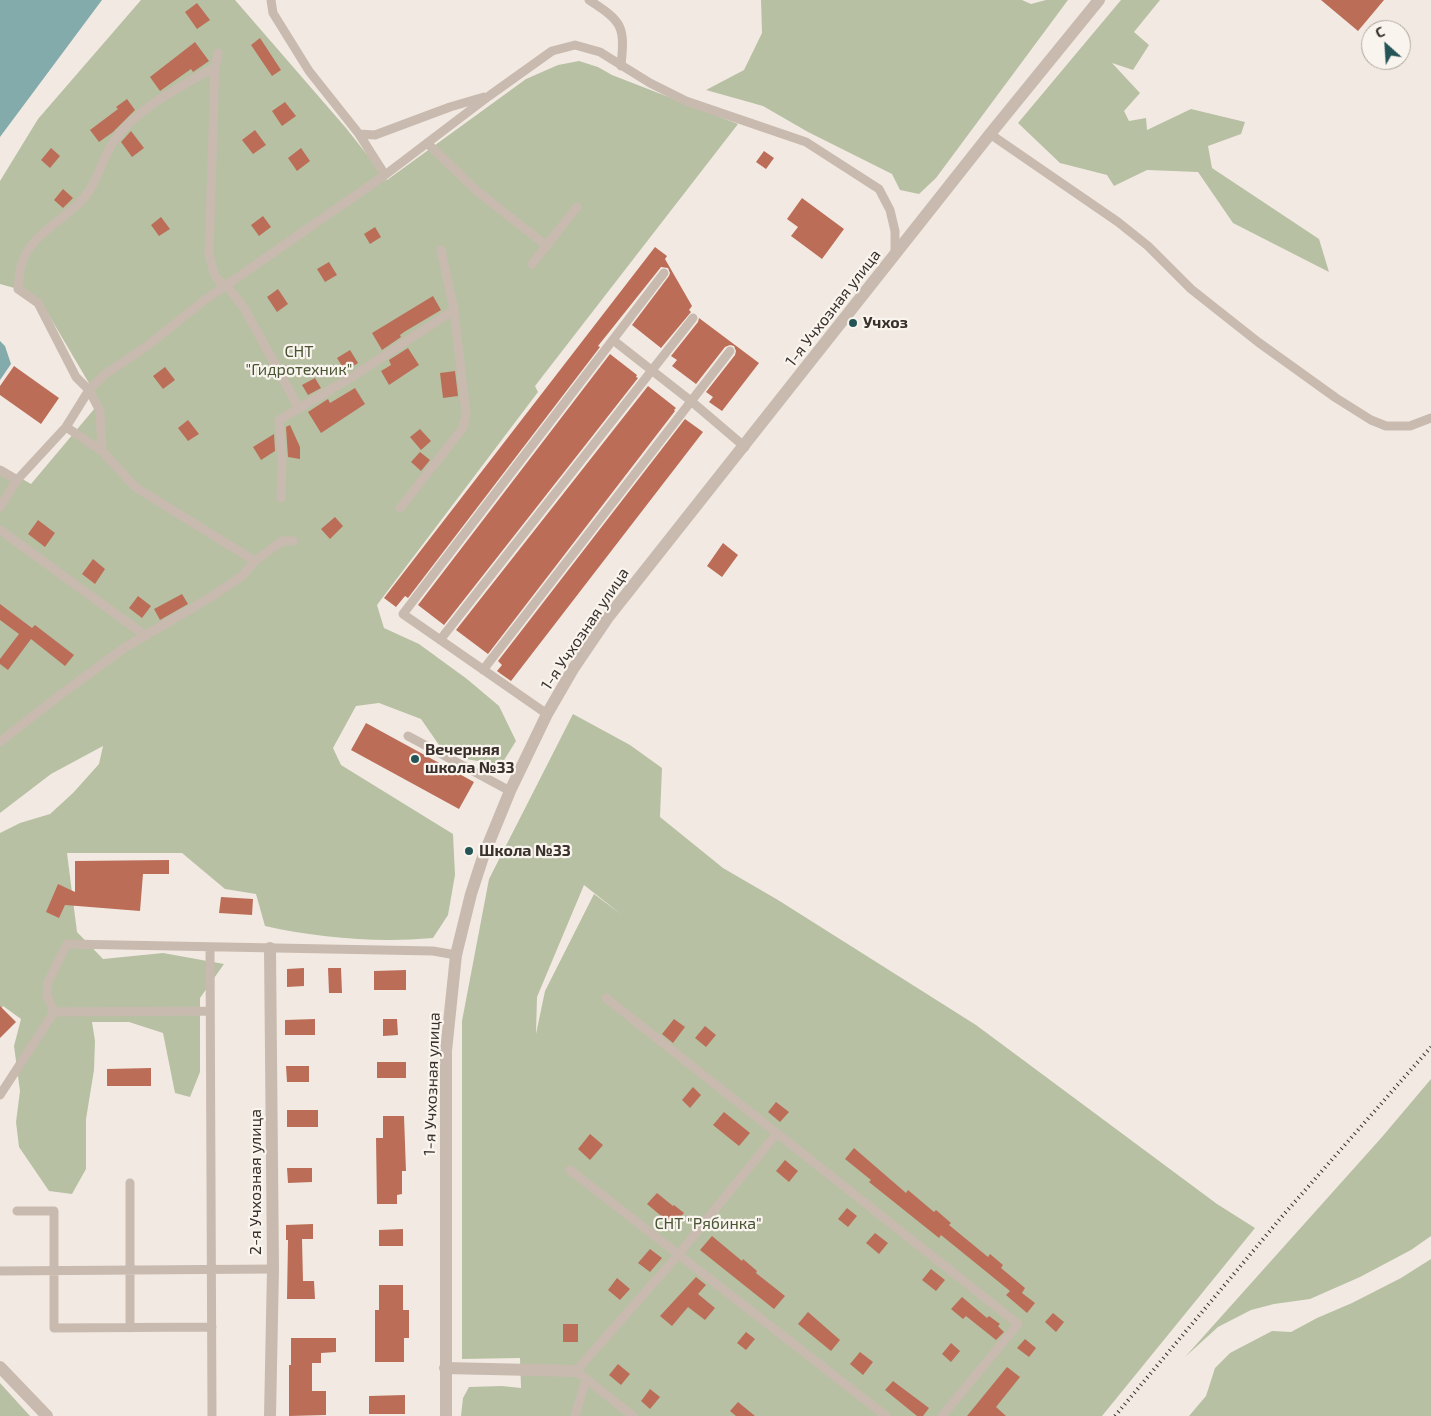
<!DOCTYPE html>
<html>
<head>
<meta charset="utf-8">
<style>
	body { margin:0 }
	#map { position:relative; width:1431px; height:1416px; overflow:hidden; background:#f2eae2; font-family:"Exo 2",sans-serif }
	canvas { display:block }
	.north { position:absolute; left:1361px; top:20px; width:50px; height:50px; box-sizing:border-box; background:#f9f4ee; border:1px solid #aca6a0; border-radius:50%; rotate:334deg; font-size:14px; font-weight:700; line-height:20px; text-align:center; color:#39302c }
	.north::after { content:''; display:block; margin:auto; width:18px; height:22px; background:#255457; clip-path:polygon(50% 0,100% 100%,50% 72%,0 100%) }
</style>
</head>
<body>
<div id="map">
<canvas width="1431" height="1416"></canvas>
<div class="north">С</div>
</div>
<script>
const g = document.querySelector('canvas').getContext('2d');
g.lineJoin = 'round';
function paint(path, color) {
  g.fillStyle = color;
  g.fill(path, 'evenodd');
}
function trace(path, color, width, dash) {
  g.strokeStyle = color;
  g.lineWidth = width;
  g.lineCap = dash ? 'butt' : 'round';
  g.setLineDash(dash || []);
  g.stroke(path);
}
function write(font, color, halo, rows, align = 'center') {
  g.font = font + ' "Exo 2",sans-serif';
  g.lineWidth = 4.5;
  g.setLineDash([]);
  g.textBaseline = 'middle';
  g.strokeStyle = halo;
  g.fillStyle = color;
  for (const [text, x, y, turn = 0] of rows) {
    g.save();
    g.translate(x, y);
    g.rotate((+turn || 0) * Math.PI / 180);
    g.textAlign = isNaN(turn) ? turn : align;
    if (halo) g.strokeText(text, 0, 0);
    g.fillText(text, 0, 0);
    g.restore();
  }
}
const green = new Path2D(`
	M141 0H235L346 128 387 180 526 79 558 65 579 61 598 67 612 75 738 124 535 386 538 392 377 605 384 628 419 644 467 679 499 706 516 741 501 765 466 759 439 745 421 719 379 703 356 706 333 748 341 765 453 834 455 875 448 915 433 938C377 943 319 938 265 926L256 894 225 889 182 853H67L77 932 103 959 163 953 224 964 200 998V1072L190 1097 175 1093 163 1033 129 1022H92L95 1041 94 1070 86 1119V1169L72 1194 49 1191 19 1147 16 1122 20 1091 14 1046 21 1019 3 1006 0 1011V833L20 823 50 814 73 793 99 764 103 746 51 774 0 813V466L31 484 100 402 40 300 25 291 0 284V181L38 119Z
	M761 0H1022L1031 4 1046 0H1068L936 178 919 194 900 190 892 174 808 132 763 106 706 90 744 70 762 33Z
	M1121 0H1160L1134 32 1149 45 1133 70 1112 63 1140 93 1124 111 1129 121 1146 118 1147 130 1191 109 1245 122 1241 134 1208 146 1212 168 1319 239 1329 272 1233 223 1198 172 1147 170 1114 186 1107 175 1060 163 1018 123Z
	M573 714 630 745 662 768 660 817 723 868 778 900 976 1025 1217 1204 1255 1228 1102 1416H461L463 1398 469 1387 502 1386 521 1388 520 1358 462 1359V1021L489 879ZM584 885 622 915 594 894 545 991 536 1034 537 997Z
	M1431 1079V1236L1411 1250 1360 1277 1310 1299 1274 1304 1251 1310 1218 1327 1185 1357 1382 1137Z
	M1431 1259V1416H1189L1206 1396 1215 1368 1230 1353 1272 1331 1291 1332 1317 1318 1352 1303 1401 1278Z
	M0 1383 30 1416H0Z`);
const water = new Path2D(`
	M0 0H102L0 137Z
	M0 341 5 346 11 364 0 380Z`);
const building = new Path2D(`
	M1321 0H1384L1358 31Z
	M197 3 210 20 197 29 185 12Z
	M260 38 281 70 272 76 251 45Z
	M195 42 209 61 193 72 191 69 160 91 150 77Z
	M127 99 135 110 113 132 99 142 90 130 118 109 116 107Z
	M285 102 296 116 282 126 272 111Z
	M255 130 266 145 253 154 242 140Z
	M131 131 144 148 132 157 121 142Z
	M51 148 60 156 50 168 41 160Z
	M301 148 310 161 297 171 288 158Z
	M764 151 774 158 766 169 756 162Z
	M63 189 73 198 63 208 54 200Z
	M802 198 844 229 822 259 791 236 798 227 787 219Z
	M263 216 271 227 259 236 251 225Z
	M161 217 170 229 159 236 151 225Z
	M375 227 381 237 370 244 364 234Z
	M655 247 667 256 665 259 692 306 689 310 691 312 661 348 632 325 669 276 670 273 668 268 661 267 598 346 600 347 408 598 405 596 396 607 384 598Z
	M329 262 337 275 325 282 317 269Z
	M278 289 288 304 277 312 267 297Z
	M433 296 441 310 404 332 400 335 401 337 382 350 372 333Z
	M699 318 759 363 722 411 709 402 713 397 706 392 735 355 736 351 734 346 730 345 725 347 696 384 672 366 677 360 671 356 698 322Z
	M408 348 419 365 389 385 381 371 391 365 389 360Z
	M350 350 358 363 345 371 337 358Z
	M610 354 637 375 636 377 638 378 444 625 418 605Z
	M14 366 59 398 41 424 0 395V386Z
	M165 367 175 380 163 389 153 376Z
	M455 371 458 396 443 398 440 373Z
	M315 378 321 388 308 395 302 385Z
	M648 386 676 408 674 410 675 411 488 654 456 630Z
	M355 388 365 404 321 433 308 412 328 399 330 403Z
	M685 419 703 432 511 681 501 674 497 671 502 665 498 661Z
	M188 420 199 434 188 441 178 428Z
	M290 425 300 447V459L288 457 286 427Z
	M420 429 431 441 421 450 410 437Z
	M274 434 275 451 261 460 253 447Z
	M420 452 430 460 421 471 411 462Z
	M335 517 343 526 330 539 321 529Z
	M38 520 55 533 45 547 28 534Z
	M723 543 738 555 722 577 707 566Z
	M93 559 105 569 95 584 82 574Z
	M182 594 188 604 160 620 154 609Z
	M138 596 151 606 142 618 129 608Z
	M0 604 32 628 35 625 74 655 65 666 31 639 8 670 0 664V659L19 634 0 620Z
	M366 723 474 782 459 809 351 750Z
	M169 860V874H143L140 911 65 905 59 918 46 912 58 884 75 892V861Z
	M221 897 253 899 252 915 219 913Z
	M304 968V986L287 987V969Z
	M328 968H341L342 993H329Z
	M406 970V990H374V971Z
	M0 1006 16 1022 0 1038Z
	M315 1019V1035H285V1020Z
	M383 1019H397L398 1035 383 1036Z
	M674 1019 685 1027 673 1043 662 1034Z
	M705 1026 716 1035 706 1047 695 1038Z
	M377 1062H406V1078H377Z
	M286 1066H309V1082H287Z
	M151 1068V1086H107V1069Z
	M693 1087 701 1095 690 1108 682 1100Z
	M776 1102 789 1112 780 1122 768 1112Z
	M287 1110H318V1127H287Z
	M724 1112 750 1133 739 1146 713 1125Z
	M383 1116H404L406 1171H402V1194L397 1195V1204H377L376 1138H383Z
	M590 1134 603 1145 590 1160 578 1149Z
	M854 1148 906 1193 908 1190 934 1212 936 1210 951 1223 949 1225 988 1257 990 1254 1003 1265 1001 1268 1025 1288 1022 1293 1035 1303 1027 1313 1006 1295 1010 1291 941 1235 939 1238 869 1182 871 1180 845 1159Z
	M785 1160 798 1171 789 1182 776 1171Z
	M287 1168H312V1182L288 1183Z
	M657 1193 673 1206 674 1205 684 1213 673 1226 647 1204Z
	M847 1208 857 1216 848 1227 838 1219Z
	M313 1224V1239H302L303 1281H314L315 1299H287L288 1240H286V1225Z
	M403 1229V1246H379V1230Z
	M875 1233 888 1243 879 1254 866 1243Z
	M712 1236 742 1261 743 1259 757 1271 756 1273 785 1296 774 1309 700 1250Z
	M650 1249 662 1258 650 1272 638 1263Z
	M931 1269 945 1280 936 1291 922 1280Z
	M696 1277 706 1285 698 1294 715 1308 705 1320 688 1307 672 1326 660 1316Z
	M617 1278 630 1289 620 1300 608 1290Z
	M379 1285H403V1310H409V1338H404V1362H375V1310H379Z
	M962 1297 987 1318 989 1316 1000 1324 998 1326 1004 1332 996 1340 966 1316 963 1319 951 1309Z
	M808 1312 840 1340 831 1351 798 1324Z
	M1053 1313 1064 1322 1056 1332 1045 1322Z
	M563 1324H578V1342H563Z
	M746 1332 755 1339 746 1350 737 1343Z
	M291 1338H336V1352L321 1353V1363H312V1391H326V1415L289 1416V1365H291Z
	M1025 1339 1036 1348 1029 1357 1017 1348Z
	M951 1343 960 1351 951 1362 942 1354Z
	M860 1352 873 1362 863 1375 850 1364Z
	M618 1364 630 1374 621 1385 609 1375Z
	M1007 1367 1020 1377 996 1407 1006 1416H967Z
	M893 1381 929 1408 923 1416H917L885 1390Z
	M650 1389 660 1397 650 1409 641 1401Z
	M405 1395V1414H369V1396Z
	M738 1402 755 1416H736L730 1411Z`);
const service = new Path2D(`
	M271 0 273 13 309 71 359 134 375 135 450 107 484 97
	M589 0C623 22 625 26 621 66
	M218 53 215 67 209 254 214 274 219 281 227 286 244 308 299 408
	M359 134 385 175
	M990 134 1118 222 1148 246 1191 289 1258 342 1336 398 1371 420 1386 426H1410L1431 418
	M427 143 477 191 547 246
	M532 264 577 207
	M613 340 691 401 745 447
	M66 427 102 451 135 487 255 561
	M102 451 100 411 89 390 76 377 38 303 18 289C19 281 19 271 22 263 32 231 71 218 89 191 98 177 103 159 112 144 134 109 180 87 215 67
	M0 470 17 480
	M281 498 282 456 279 420 352 377 454 310
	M0 507 17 480 66 427 89 390 104 375 147 346 202 302 385 175 489 96 552 51 575 45 600 52 650 83 686 101 806 142 879 189 890 210 895 231V254
	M400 508 463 428 466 414 454 310 441 250
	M0 530 146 636
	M440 640 693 318
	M483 670 730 351
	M547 714 403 614 664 273
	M408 736 510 791
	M0 742 56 698 124 648 211 597 242 576 255 561 282 541H293
	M210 947 212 1416
	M606 998 1018 1324 942 1416
	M54 1012 210 1011
	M0 1095 54 1012 47 995 48 982 67 944 433 951 456 955
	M570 1170 886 1416
	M130 1183V1328
	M17 1211H54V1328L212 1327
	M0 1271 273 1269
	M575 1416 586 1379
	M633 1416 576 1371 678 1255 777 1133`);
const minor = new Path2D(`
	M270 948 273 1269 270 1416
	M0 1367 47 1416
	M445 1368 576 1371`);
const tertiary = new Path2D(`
	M446 1416V1051L456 955 471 894 483 857 510 791 547 714 573 669 609 616 990 134 1099 0`);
const rail = new Path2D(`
	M1115 1416 1285 1213 1431 1047`);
const markers = [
	[853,323,5,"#255457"],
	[415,759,5,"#255457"],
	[469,851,5,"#255457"]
];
const streetNames = [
	["1-я Учхозная улица",833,308,-52],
	["1-я Учхозная улица",585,629,-56],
	["1-я Учхозная улица",432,1084,-88],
	["2-я Учхозная улица",256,1182,-90]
];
const poiNames = [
	["Учхоз",863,323],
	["Вечерняя",425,750],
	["школа №33",425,768],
	["Школа №33",479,851]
];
const parkNames = [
	["СНТ",299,352],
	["\"Гидротехник\"",299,370],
	["СНТ \"Рябинка\"",708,1224]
];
paint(green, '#b7c0a3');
paint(water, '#83abac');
paint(building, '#bb6d57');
trace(service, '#c9baaf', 9);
trace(minor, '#c9baaf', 12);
trace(tertiary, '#c9baaf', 12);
trace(rail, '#39302c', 4, [1, 4]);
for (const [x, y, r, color] of markers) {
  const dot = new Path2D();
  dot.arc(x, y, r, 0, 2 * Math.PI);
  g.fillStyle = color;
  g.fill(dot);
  trace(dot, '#f9f4ee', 2);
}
write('16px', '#39302c', '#f9f4ee', streetNames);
write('bold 16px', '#39302c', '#f9f4ee', poiNames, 'left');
write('16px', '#495532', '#f9f4ee', parkNames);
</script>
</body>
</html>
